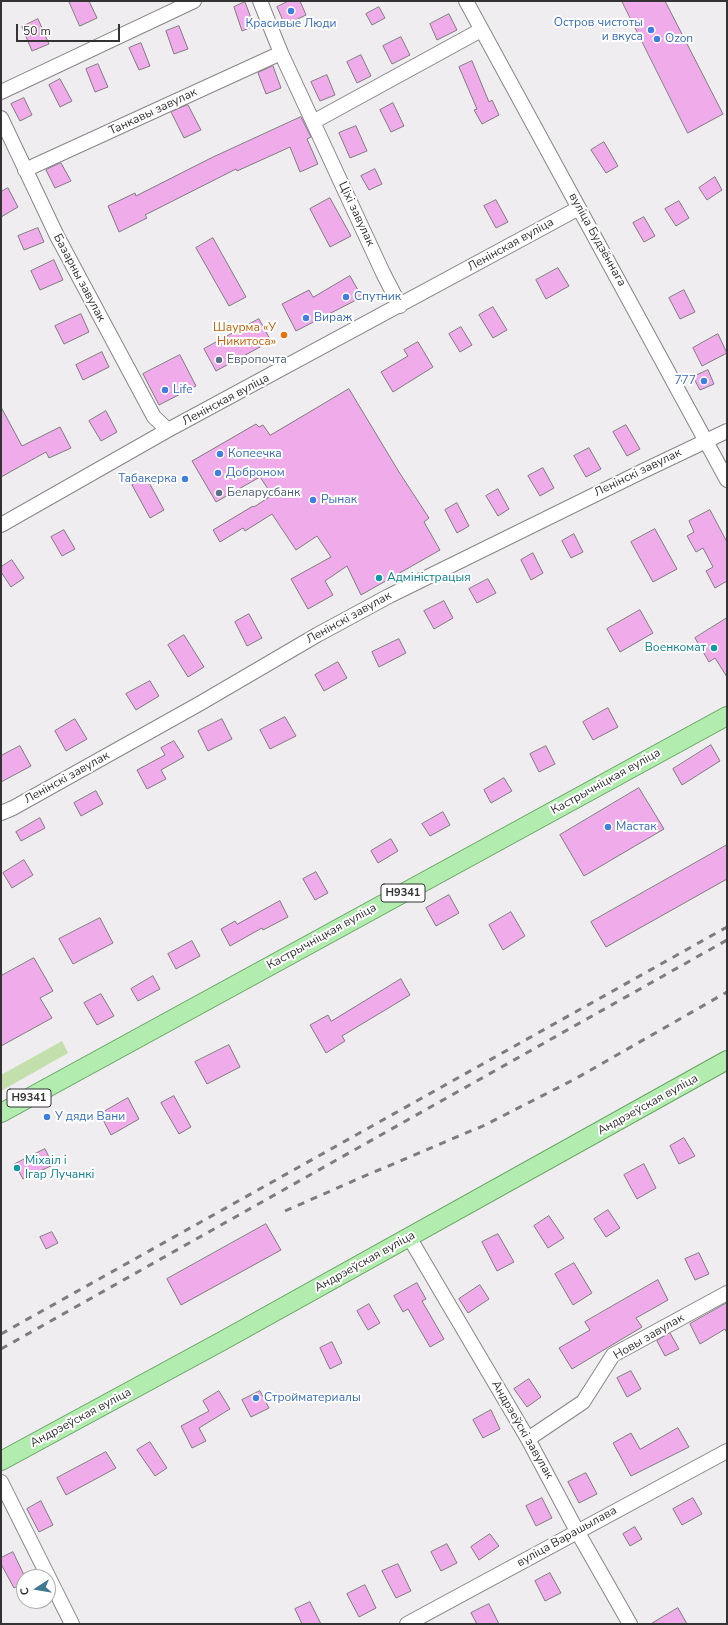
<!DOCTYPE html>
<html>
<head>
<meta charset="utf-8">
<style>
	body { margin:0 }
	#map { position:relative; width:728px; height:1625px; overflow:hidden; background:#f0edf0; font-family:"Nunito Sans",sans-serif }
	canvas { display:block }
	.frame { position:absolute; inset:0; border:2px solid #343334; pointer-events:none }
	.north { position:absolute; left:16px; top:1569px; width:40px; height:40px; box-sizing:border-box; background:#fff; border:1px solid #aeadae; border-radius:50%; rotate:258deg; font-size:11px; font-weight:700; line-height:16px; text-align:center; color:#343334 }
	.north::after { content:''; display:block; margin:auto; width:14px; height:18px; background:#3d7991; clip-path:polygon(50% 0,100% 100%,50% 72%,0 100%) }
	.scale { position:absolute; left:16px; top:24px; width:104px; height:18px; box-sizing:border-box; border:2px solid #343334; border-top:0; padding-left:5px; font-size:12px; line-height:14px; white-space:nowrap; color:#343334; -webkit-text-stroke:3px #fff; paint-order:stroke }
</style>
</head>
<body>
<div id="map">
<canvas width="728" height="1625"></canvas>
<div class="frame"></div>
<div class="north">С</div>
<div class="scale">50 m</div>
</div>
<script>
const g = document.querySelector('canvas').getContext('2d');
g.lineJoin = 'round';
function paint(path, color) {
  g.fillStyle = color;
  g.fill(path, 'evenodd');
}
function trace(path, color, width, dash) {
  g.strokeStyle = color;
  g.lineWidth = width;
  g.lineCap = dash ? 'butt' : 'round';
  g.setLineDash(dash || []);
  g.stroke(path);
}
function write(font, color, halo, rows, align = 'center') {
  g.font = font + ' "Nunito Sans",sans-serif';
  g.lineWidth = 4;
  g.setLineDash([]);
  g.textBaseline = 'middle';
  g.strokeStyle = halo;
  g.fillStyle = color;
  for (const [text, x, y, turn = 0] of rows) {
    g.save();
    g.translate(x, y);
    g.rotate((+turn || 0) * Math.PI / 180);
    g.textAlign = isNaN(turn) ? turn : align;
    if (halo) g.strokeText(text, 0, 0);
    g.fillText(text, 0, 0);
    g.restore();
  }
}
const green = new Path2D(`
	M62 1041 68 1053 1 1091V1075Z`);
const building = new Path2D(`
	M69 1H89L97 18 80 26Z
	M289 1H300L306 15 285 25 277 7Z
	M622 1H665L723 114 688 133Z
	M245 2 254 26 242 31 234 7Z
	M379 7 385 18 372 25 366 14Z
	M449 14 457 30 437 40 430 24Z
	M38 19 49 44 32 51 22 27Z
	M179 26 188 49 174 54 166 31Z
	M401 37 410 55 392 64 383 46Z
	M141 43 150 66 139 70 129 48Z
	M361 55 371 76 357 83 347 62Z
	M472 61 489 102 492 100 499 115 482 124 474 110 477 109 459 67Z
	M98 64 108 87 95 92 86 69Z
	M273 66 281 88 266 94 258 73Z
	M327 75 335 95 320 101 311 82Z
	M60 79 72 101 60 107 49 85Z
	M24 98 32 115 20 121 11 104Z
	M393 103 404 126 391 132 380 110Z
	M188 105 201 130 184 138 171 112Z
	M301 117 311 137 307 139 318 164 300 172 290 147 237 171 236 169 145 215 147 218 119 232 108 206 135 193 136 196 211 158Z
	M356 126 367 151 350 158 339 133Z
	M604 142 618 166 606 173 591 150Z
	M61 163 71 181 55 188 46 170Z
	M375 169 382 184 369 190 361 176Z
	M715 177 722 190 707 200 699 188Z
	M8 188 18 207 1 217V192Z
	M330 198 351 236 330 247 310 209Z
	M496 200 508 222 496 228 484 206Z
	M679 201 689 218 676 226 665 209Z
	M644 217 655 236 644 242 633 223Z
	M38 228 44 242 24 250 18 236Z
	M213 238 246 297 229 306 196 248Z
	M54 260 63 280 40 290 31 271Z
	M558 268 569 286 546 299 536 280Z
	M350 276 362 297 296 331 282 304 309 290 313 297Z
	M684 290 695 312 680 319 669 298Z
	M493 307 507 330 493 338 479 315Z
	M81 314 89 332 64 344 55 326Z
	M259 319 271 341 216 371 204 349Z
	M461 327 472 345 460 352 449 334Z
	M718 334 727 353 702 366 693 348Z
	M418 342 433 367 393 392 381 372 408 356 404 350Z
	M102 352 109 367 83 380 76 365Z
	M180 355 196 386 159 405 143 374Z
	M708 370 714 384 700 390 693 377Z
	M349 389 399 472 429 518 424 522 440 550 361 595 347 566 325 581 333 595 308 609 291 579 331 557 317 536 296 550 272 514 245 531 243 528 220 542 213 530 253 506 254 507 272 495 260 477 216 502 192 461 256 424 259 427 263 425 270 435Z
	M1 407 22 446 60 427 71 448 49 458 46 452 1 477Z
	M106 411 117 432 101 441 89 421Z
	M626 425 640 449 627 456 613 432Z
	M589 448 601 469 586 477 574 456Z
	M543 468 554 488 540 496 528 476Z
	M146 477 164 510 150 518 132 485Z
	M498 489 509 509 498 516 486 496Z
	M457 503 469 526 457 533 445 510Z
	M710 510 727 542V581L715 588 706 571 713 567 703 548 696 552 687 536 694 532 689 521Z
	M655 529 677 569 653 582 631 542Z
	M64 530 75 549 62 556 51 537Z
	M574 534 583 552 571 558 562 541Z
	M533 553 543 573 531 580 521 560Z
	M12 560 24 578 11 587 1 572V567Z
	M488 579 496 593 477 603 469 589Z
	M444 601 453 618 434 629 424 611Z
	M640 610 653 633 620 652 607 629Z
	M249 614 262 638 247 646 235 622Z
	M727 618V677L715 658 709 662 695 638Z
	M184 635 204 667 188 677 168 645Z
	M399 639 406 653 379 667 372 652Z
	M338 662 347 678 324 691 315 675Z
	M150 681 159 696 136 710 126 694Z
	M608 708 618 727 593 740 583 722Z
	M285 717 296 736 270 749 260 730Z
	M75 719 87 739 66 751 55 731Z
	M222 719 232 739 208 751 198 731Z
	M174 741 184 757 161 770 166 779 147 789 137 770 165 755 161 748Z
	M711 745 720 761 682 785 673 769Z
	M20 746 31 766 1 782V756Z
	M546 746 555 764 539 772 530 754Z
	M504 778 512 791 491 803 484 790Z
	M639 788 664 829 584 876 560 835Z
	M96 791 103 804 81 816 74 803Z
	M443 812 450 825 430 836 422 824Z
	M40 818 45 828 21 841 16 832Z
	M391 839 398 851 378 863 371 851Z
	M727 845V879L606 947 591 922Z
	M24 860 33 875 12 888 3 873Z
	M316 872 328 893 315 900 303 879Z
	M449 895 459 913 436 926 426 908Z
	M280 901 288 917 263 930 262 928 230 946 221 929 235 921 237 924Z
	M511 912 525 936 503 950 489 925Z
	M100 918 113 943 73 964 59 939Z
	M192 941 200 956 176 969 168 954Z
	M34 958 53 991 40 998 52 1018 1 1046V976Z
	M153 976 160 989 138 1001 131 989Z
	M401 979 410 995 342 1036 345 1041 326 1053 310 1025 328 1015 331 1021Z
	M101 994 114 1016 97 1025 84 1003Z
	M229 1045 240 1067 207 1084 195 1062Z
	M174 1096 191 1127 179 1134 161 1103Z
	M128 1098 139 1119 111 1135 100 1114Z
	M684 1138 695 1156 679 1164 670 1146Z
	M45 1149 53 1165 23 1179 15 1164Z
	M644 1164 656 1188 637 1199 624 1175Z
	M608 1210 620 1228 606 1237 594 1219Z
	M549 1216 564 1238 548 1248 534 1226Z
	M266 1224 281 1250 181 1305 167 1279Z
	M52 1232 58 1243 46 1249 40 1237Z
	M498 1234 514 1262 497 1271 482 1242Z
	M699 1253 709 1274 695 1280 685 1259Z
	M574 1263 592 1293 573 1305 555 1274Z
	M658 1280 668 1300 636 1318 642 1327 572 1369 559 1348 590 1330 585 1322Z
	M417 1283 426 1299 422 1301 444 1339 430 1347 408 1309 403 1312 394 1296Z
	M480 1285 489 1299 468 1313 459 1299Z
	M727 1303V1333L725 1329 700 1344 690 1324Z
	M369 1304 380 1323 368 1330 357 1311Z
	M670 1333 679 1349 665 1356 657 1341Z
	M332 1342 342 1363 330 1369 320 1348Z
	M631 1371 641 1389 627 1397 617 1378Z
	M529 1379 541 1397 527 1407 514 1389Z
	M219 1391 230 1409 199 1428 206 1441 192 1448 181 1426 209 1411 203 1401Z
	M260 1391 269 1408 251 1417 242 1400Z
	M491 1410 500 1429 483 1438 473 1420Z
	M678 1428 689 1447 631 1476 613 1443 631 1433 640 1449Z
	M150 1442 167 1468 155 1476 137 1450Z
	M106 1452 116 1468 66 1495 57 1478Z
	M586 1473 597 1494 579 1503 568 1482Z
	M542 1498 552 1518 536 1526 526 1506Z
	M693 1498 702 1514 682 1525 673 1509Z
	M41 1501 53 1525 39 1532 27 1509Z
	M635 1527 642 1539 630 1546 623 1534Z
	M490 1534 499 1546 479 1560 471 1547Z
	M447 1544 457 1563 441 1571 431 1552Z
	M13 1552 24 1575V1582L14 1588 1 1564V1558Z
	M398 1564 411 1591 396 1598 382 1571Z
	M550 1573 561 1593 545 1601 535 1581Z
	M365 1585 376 1608 359 1617 347 1594Z
	M310 1602 321 1624H302L295 1609Z
	M489 1604 499 1624H477L471 1613Z
	M678 1608 687 1624H651Z`);
const minor = new Path2D(`
	M260 1 281 53 383 273 400 306
	M466 1 727 480
	M1 92 194 1
	M1 118 57 236 154 417 168 430
	M313 122 481 30
	M25 170 281 53
	M1 525 168 430 579 208
	M1 813 13 808 199 704 317 635 389 596 643 471 727 431
	M409 1237 528 1439 577 1531 630 1624
	M528 1439 583 1402 613 1355 727 1293
	M1 1482 72 1624
	M407 1624 727 1451`);
const major = new Path2D(`
	M1 1113 727 716
	M1 1461 224 1340 727 1060`);
const rail = new Path2D(`
	M285 1211 360 1178 485 1125 575 1079 727 992
	M1 1334 727 927
	M1 1349 727 940`);
const markers = [
	[291,11,4,"#3f7fe0"],
	[651,30,4,"#3f7fe0"],
	[657,39,4,"#3f7fe0"],
	[346,297,4,"#3f7fe0"],
	[306,318,4,"#3f7fe0"],
	[284,335,4,"#e8710a"],
	[219,360,4,"#5c6f8a"],
	[704,381,4,"#3f7fe0"],
	[165,390,4,"#3f7fe0"],
	[220,454,4,"#3f7fe0"],
	[218,473,4,"#3f7fe0"],
	[185,479,4,"#3f7fe0"],
	[219,493,4,"#5c6f8a"],
	[313,500,4,"#3f7fe0"],
	[379,578,4,"#0f9aa8"],
	[714,648,4,"#0f9aa8"],
	[608,827,4,"#3f7fe0"],
	[47,1117,4,"#3f7fe0"],
	[17,1168,4,"#0f9aa8"],
	[256,1398,4,"#3f7fe0"]
];
const shields = [
	[403,893,44],
	[29,1098,44]
];
const shieldNames = [
	["Н9341",403,893],
	["Н9341",29,1098]
];
const shopNames = [
	["Остров чистоты",643,23,"right"],
	["и вкуса",643,37,"right"],
	["Красивые Люди",291,24,"center"],
	["Ozon",665,39],
	["Спутник",354,297],
	["Вираж",314,318],
	["777",696,381,"right"],
	["Life",173,390],
	["Копеечка",228,454],
	["Доброном",226,473],
	["Табакерка",177,479,"right"],
	["Рынак",321,500],
	["Мастак",616,827],
	["У дяди Вани",55,1117],
	["Стройматериалы",264,1398]
];
const streetNames = [
	["Танкавы завулак",153,112,-25],
	["Ціхі завулак",356,214,65],
	["вуліца Будзённага",597,240,61],
	["Ленінская вуліца",511,245,-29],
	["Базарны завулак",79,278,62],
	["Ленінская вуліца",226,400,-28],
	["Ленінскі завулак",638,473,-26],
	["Ленінскі завулак",349,618,-29],
	["Ленінскі завулак",67,778,-29],
	["Кастрычніцкая вуліца",606,782,-29],
	["Кастрычніцкая вуліца",322,937,-29],
	["Андрэеўская вуліца",648,1105,-29],
	["Андрэеўская вуліца",365,1262,-29],
	["Новы завулак",649,1337,-30],
	["Андрэеўская вуліца",81,1418,-28],
	["Андрэеўскі завулак",522,1430,60],
	["вуліца Варашылава",567,1537,-29]
];
const foodNames = [
	["Шаурма «У",276,328],
	["Никитоса»",276,342]
];
const serviceNames = [
	["Европочта",227,360],
	["Беларусбанк",227,493]
];
const cultureNames = [
	["Адміністрацыя",387,578],
	["Военкомат",706,648,"right"],
	["Міхаіл і",25,1161],
	["Ігар Лучанкі",25,1175]
];
paint(green, '#c2dfac');
paint(building, '#f0abea');
trace(building, '#7f7c7f', 1);
trace(minor, '#888588', 16);
trace(major, '#65a461', 20);
trace(minor, '#fff', 14);
trace(major, '#b2edaf', 18);
trace(rail, '#7e7c7e', 3, [7, 7]);
for (const [x, y, r, color] of markers) {
  const dot = new Path2D();
  dot.arc(x, y, r, 0, 2 * Math.PI);
  g.fillStyle = color;
  g.fill(dot);
  trace(dot, '#fff', 1.5);
}
for (const [x, y, w] of shields) {
  const box = new Path2D();
  box.roundRect(x - w / 2, y - 9, w, 18, 3);
  g.fillStyle = '#fff';
  g.fill(box);
  trace(box, '#343334', 1);
}
write('bold 11px', '#343334', null, shieldNames);
write('12px', '#366cbe', '#fff', shopNames, 'left');
write('12px', '#343334', '#fff', streetNames);
write('12px', '#c56008', '#fff', foodNames, 'right');
write('12px', '#4e5e75', '#fff', serviceNames, 'left');
write('12px', '#0d838f', '#fff', cultureNames, 'left');
</script>
</body>
</html>
